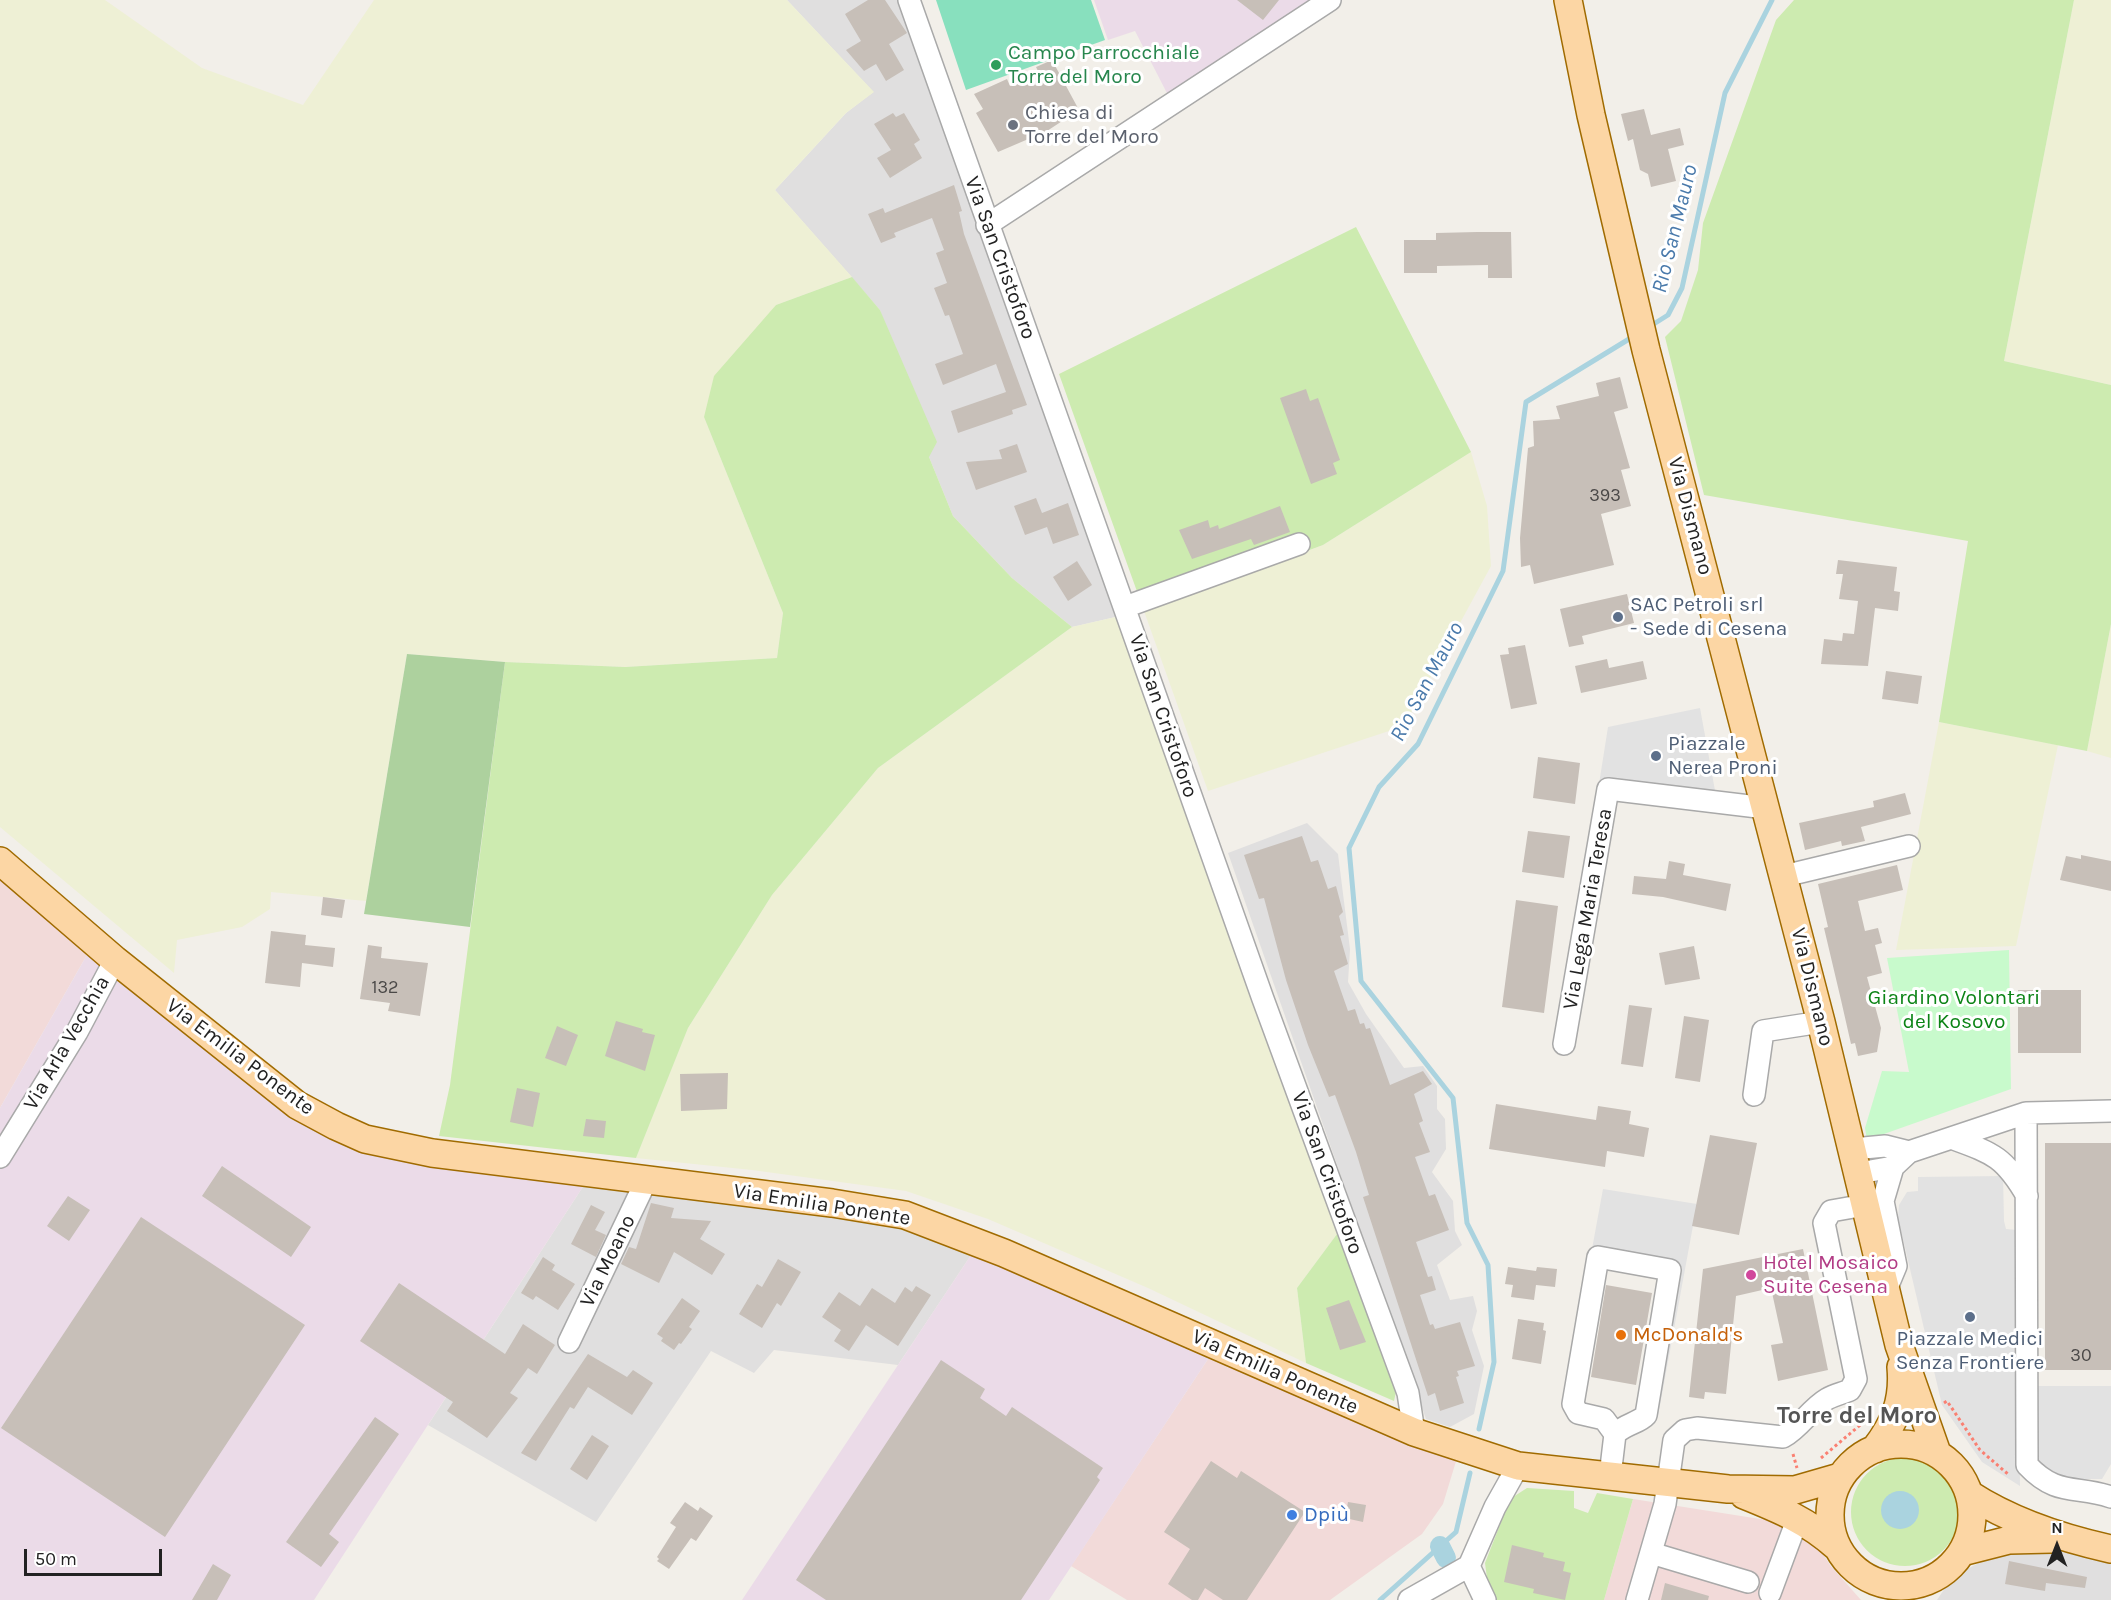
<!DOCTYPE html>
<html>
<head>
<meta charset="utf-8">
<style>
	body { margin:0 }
	#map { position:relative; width:2111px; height:1600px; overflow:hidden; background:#f2efe9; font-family:Karla,sans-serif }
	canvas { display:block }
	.north { position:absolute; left:2027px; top:1516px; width:60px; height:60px; -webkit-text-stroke:4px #fff; paint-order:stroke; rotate:0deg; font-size:16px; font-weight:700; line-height:24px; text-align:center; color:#222 }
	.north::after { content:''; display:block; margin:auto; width:21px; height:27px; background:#222; clip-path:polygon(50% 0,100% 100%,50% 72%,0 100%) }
	.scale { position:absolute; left:24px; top:1549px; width:138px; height:27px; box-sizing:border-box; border:3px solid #222; border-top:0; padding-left:8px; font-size:18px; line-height:21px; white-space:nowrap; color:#222; -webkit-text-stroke:4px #fff; paint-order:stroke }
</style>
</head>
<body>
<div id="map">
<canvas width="2111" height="1600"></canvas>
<div class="north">N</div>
<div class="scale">50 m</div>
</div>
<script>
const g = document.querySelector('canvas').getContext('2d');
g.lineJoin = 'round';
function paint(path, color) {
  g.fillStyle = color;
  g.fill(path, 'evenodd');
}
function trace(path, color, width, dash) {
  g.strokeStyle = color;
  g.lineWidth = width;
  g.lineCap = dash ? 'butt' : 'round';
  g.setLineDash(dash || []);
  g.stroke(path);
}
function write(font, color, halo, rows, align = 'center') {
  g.font = font + ' Karla,sans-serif';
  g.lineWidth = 6;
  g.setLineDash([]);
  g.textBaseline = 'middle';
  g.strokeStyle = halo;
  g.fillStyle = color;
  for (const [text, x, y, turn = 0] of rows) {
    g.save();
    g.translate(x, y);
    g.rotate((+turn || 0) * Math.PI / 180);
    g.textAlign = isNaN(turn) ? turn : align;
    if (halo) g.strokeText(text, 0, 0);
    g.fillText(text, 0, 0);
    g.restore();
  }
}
const residential = new Path2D(`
	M787 0H901L1120 616 1072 627 1012 578 953 516 929 457 880 310 775 190 846 113 873 92Z
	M1307 823 1338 854 1350 949 1348 982 1366 1014 1404 1068 1423 1066 1437 1086V1109L1445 1119 1446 1149 1432 1172 1453 1201 1455 1231 1462 1245 1437 1265 1450 1300 1473 1296 1477 1311 1472 1330 1484 1366 1474 1414 1450 1427 1426 1419 1228 853Z
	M586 1182 927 1228 975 1249 898 1365 774 1350 754 1373 711 1351 596 1522 428 1425Z
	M2063 1549 2111 1560V1600H1937L1953 1576 1987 1559 2027 1550Z`);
const commercial = new Path2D(`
	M0 874 92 946 0 1108Z
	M1212 1353 1457 1458 1443 1504 1422 1534 1330 1600H1127L1071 1566Z
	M1633 1499 1792 1524 1811 1536 1830 1565 1861 1600H1604Z`);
const industrial = new Path2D(`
	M1094 0H1319L1169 97 1135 31 1108 40Z
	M92 946 288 1107 586 1182 314 1600H0V1108Z
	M975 1249 1212 1353 1049 1600H742Z`);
const farmland = new Path2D(`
	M0 0H105L202 68 303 105 374 0H787L874 92 846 113 775 190 852 277 776 305 704 417 783 613 777 658 625 667 505 662 407 654 366 901 271 892 270 909 242 927 177 940 174 973 0 827Z
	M2074 0H2111V385L2004 361Z
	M1471 452 1487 506 1491 566 1404 726 1208 791 1144 611 1323 545Z
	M1120 616 1340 1230 1297 1288 1306 1363 1148 1288 988 1219 906 1191 752 1170 636 1158 688 1028 772 895 878 768 1072 627Z
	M2111 624V758L2087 751Z
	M1939 722 2058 745 2016 946 1896 950Z`);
const grass = new Path2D(`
	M1794 0H2074L2004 361 2111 385V624L2087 751 1939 722 1968 541 1704 495 1665 337 1681 321 1698 270 1703 223 1776 20Z
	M1356 227 1471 452 1323 545 1144 611 1059 374Z
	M852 277 880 310 937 442 929 457 953 516 1012 578 1072 627 878 768 772 895 688 1028 636 1158 439 1136 450 1085 505 662 625 667 777 658 783 613 704 417 714 376 776 305Z
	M1340 1230 1397 1387 1394 1401 1306 1363 1297 1288Z
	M1851 1512a54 54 0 1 1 108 0a54 54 0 1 1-108 0Z
	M1527 1488 1574 1491V1508L1588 1513 1597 1493 1633 1499 1604 1600H1496L1488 1586 1485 1563 1510 1499Z`);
const forest = new Path2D(`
	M407 654 505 662 470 927 364 914Z`);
const park = new Path2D(`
	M2009 950 2011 1089 1867 1140 1865 1128 1882 1071 1909 1072 1887 958Z`);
const pitch = new Path2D(`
	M936 0H1091L1105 40 966 90Z`);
const parking = new Path2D(`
	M1700 708 1716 796 1599 784 1608 727Z
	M2003 1176 2004 1221 2006 1229 2017 1230 2020 1486 1982 1462 1942 1405 1898 1218 1899 1205 1907 1192 1918 1191V1177Z
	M1603 1189 1697 1204 1658 1416 1648 1415 1676 1263 1592 1249Z
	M2035 1386H2111V1464L2102 1479H2060L2035 1466Z`);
const water = new Path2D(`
	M1881 1510a19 19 0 1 1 38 0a19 19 0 1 1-38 0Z`);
const stream = new Path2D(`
	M1649 327 1668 315 1682 288 1725 93 1772 0
	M1479 1429 1494 1362 1488 1265 1467 1223 1453 1098 1361 981 1349 848 1379 787 1418 744 1503 571 1526 402 1634 336
	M1380 1600 1456 1532 1470 1473`);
const canal = new Path2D(`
	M1440 1546 1446 1558`);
const building = new Path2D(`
	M868 0H885L907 33 889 44 904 70 886 81 876 64 864 71 846 50 861 41 845 14Z
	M1237 0H1279L1263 20Z
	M1052 60 1079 110 1047 131 998 152 976 113 983 109 974 94 1007 79 1010 86 1038 71 1036 67Z
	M1644 109 1651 135 1680 128 1684 145 1668 149 1676 181 1651 187 1648 174 1640 170 1633 139 1628 141 1621 114Z
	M893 113 896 117 904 113 920 140 914 144 922 158 890 178 877 158 891 150 874 124Z
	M954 185 962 211 959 212 964 234 1027 405 1012 410 1013 414 958 433 951 411 1006 392 996 364 943 385 935 364 963 354 949 315 945 316 934 288 947 283 936 253 944 250 932 218 894 233 896 237 881 243 868 214 883 208 885 213Z
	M1477 232H1511L1512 278H1488V265L1437 266V273H1404V240H1436V233Z
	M1620 377 1628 408 1614 412 1630 468 1621 470 1631 506 1601 514 1614 565 1534 584 1530 565 1521 567 1520 538 1528 448 1534 446 1533 421 1560 419 1556 406 1599 396 1596 383Z
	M1306 389 1310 401 1318 398 1340 460 1333 463 1337 474 1311 484 1280 398Z
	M1017 444 1027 472 976 490 966 462 1002 459 999 450Z
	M1036 498 1042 513 1068 503 1079 535 1053 544 1047 527 1025 535 1014 506Z
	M1280 506 1290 532 1254 545 1251 539 1192 559 1179 530 1208 520 1210 528 1218 525 1219 529Z
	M1838 560 1897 567 1894 591 1900 592 1898 611 1875 608 1868 666 1821 664 1824 639 1842 641 1843 633 1854 634 1858 601 1839 599 1843 574H1836Z
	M1077 561 1092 585 1068 601 1053 577Z
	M1627 594 1634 623 1582 636 1584 644 1569 647 1560 609Z
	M1525 645 1537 704 1511 709 1500 655 1509 654 1508 648Z
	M1607 659 1609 668 1643 661 1647 679 1581 693 1575 666Z
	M1886 671 1922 676 1918 704 1882 699Z
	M1538 757 1580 763 1575 804 1533 798Z
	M1905 793 1911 814 1861 827 1865 841 1842 846 1841 841 1805 850 1799 823 1874 807 1873 801Z
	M1528 831 1570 836 1564 878 1522 872Z
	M1302 836 1311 862 1318 860 1328 889 1336 886 1343 912 1339 916 1344 935 1340 936 1348 964 1334 971 1348 1011 1355 1009 1360 1024 1364 1023 1366 1029 1370 1028 1390 1085 1423 1071 1432 1084 1414 1094 1423 1121 1419 1123 1430 1152 1415 1157 1429 1196 1435 1194 1449 1230 1416 1242 1428 1277 1432 1276 1436 1290 1420 1295 1430 1325 1433 1324 1435 1329 1460 1322 1475 1366 1457 1371 1459 1376 1456 1377 1464 1403 1440 1411 1435 1393 1428 1396 1363 1197 1369 1195 1356 1152 1335 1095 1329 1097 1308 1045 1286 980 1264 898 1259 899 1244 855Z
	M2081 855 2111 861V891L2060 880 2066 856 2081 859Z
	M1669 861 1685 864 1683 875 1731 884 1726 911 1663 897 1632 894 1634 876 1666 879Z
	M1897 865 1903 890 1858 901 1865 931 1878 928 1882 943 1875 945 1882 973 1867 977 1881 1028 1877 1052 1858 1056 1855 1043 1851 1044 1841 1000 1824 928 1828 927 1818 884Z
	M323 897 345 900 342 918 321 915Z
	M1516 900 1558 906 1544 1013 1502 1007Z
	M271 931 306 935 305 945 335 948 333 967 302 963 300 987 265 983Z
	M368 945 382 947 381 958 428 963 420 1016 388 1011 390 1003 360 999Z
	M1694 946 1700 979 1665 985 1659 953Z
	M2018 990H2081V1053H2018Z
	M1629 1005 1652 1008 1643 1067 1621 1064Z
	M1684 1016 1709 1020 1700 1082 1675 1078Z
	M616 1021 643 1029 642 1032 655 1035 645 1071 605 1056Z
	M557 1026 578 1035 566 1066 545 1058Z
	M728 1073 727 1109 681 1111 680 1074Z
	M517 1088 540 1093 533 1127 510 1122Z
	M1496 1104 1596 1120 1598 1106 1631 1111 1629 1124 1649 1128 1644 1157 1607 1151 1605 1167 1489 1149Z
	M586 1119 606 1121 604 1138 583 1136Z
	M1710 1135 1757 1143 1739 1235 1692 1226Z
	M2045 1143H2111V1370H2045Z
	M222 1166 311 1227 291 1257 202 1196Z
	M68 1196 90 1210 69 1241 47 1226Z
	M651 1203 674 1208 671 1218 711 1221 700 1239 725 1254 712 1275 674 1252 659 1283 621 1264 629 1247 636 1249Z
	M591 1205 605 1212 595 1230 606 1235 596 1257 571 1244Z
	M141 1217 305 1325 165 1537 1 1428Z
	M1803 1249 1828 1370 1778 1381 1771 1345 1783 1343 1771 1288 1736 1296 1726 1394 1705 1392 1704 1399 1689 1397 1703 1269Z
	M543 1257 555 1265 552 1270 575 1284 558 1310 536 1296 533 1300 521 1293Z
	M778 1259 801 1272 781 1306 777 1303 762 1328 739 1314 757 1284 762 1287Z
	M1508 1267 1536 1271 1537 1267 1557 1269 1555 1287 1536 1285 1534 1300 1511 1297 1513 1285 1505 1284Z
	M399 1283 505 1354 523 1324 555 1345 537 1374 528 1368 510 1393 518 1398 487 1438 447 1411 453 1402 360 1341Z
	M1606 1285 1652 1293 1636 1385 1591 1377Z
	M916 1286 931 1295 898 1346 866 1325 849 1351 834 1341 841 1330 822 1317 839 1292 860 1306 872 1288 895 1303 905 1287 912 1292Z
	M682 1298 700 1311 689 1327 692 1329 681 1344 679 1343 674 1350 661 1341 663 1338 657 1334Z
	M1349 1300 1366 1342 1340 1350 1326 1308Z
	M1518 1319 1544 1323 1543 1330 1546 1331 1541 1364 1512 1359Z
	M588 1354 627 1377 633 1370 653 1383 632 1415 588 1387 574 1409 570 1407 536 1461 521 1453Z
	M941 1360 985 1389 980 1398 1006 1416 1012 1407 1103 1468 1097 1477 1100 1480 1021 1600H826L796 1580Z
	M375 1417 399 1434 329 1534 339 1542 321 1567 286 1542Z
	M592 1435 609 1446 587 1480 570 1469Z
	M1211 1461 1237 1478 1241 1471 1305 1512 1247 1600H1223L1205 1588 1198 1600H1192L1168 1584 1190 1549 1164 1532Z
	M685 1502 698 1511 700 1507 713 1516 696 1541 691 1538 669 1569 657 1561 659 1559 657 1557 676 1527 670 1523Z
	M1348 1502 1366 1505 1363 1522 1345 1518Z
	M1512 1545 1544 1553 1543 1557 1565 1562 1563 1571 1571 1573 1565 1600 1533 1593 1534 1589 1504 1582Z
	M2009 1561 2087 1577 2085 1588 2046 1583 2045 1591 2005 1584Z
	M213 1564 231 1575 217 1600H192Z
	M1665 1583 1709 1596 1708 1600H1661Z`);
const path = new Path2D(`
	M1944 1403 1947 1401 1980 1450 2009 1475
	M1793 1454 1797 1468
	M1821 1458 1865 1421`);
const minor = new Path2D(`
	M909 0 1263 999 1408 1393 1414 1432
	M987 225 1330 0
	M1125 607 1299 544
	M1784 876 1909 846
	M1564 1044 1608 789 1766 808
	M1754 1095 1763 1031 1821 1022
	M2026 1113 2027 1465C2057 1497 2076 1485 2111 1497
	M1951 1138C1992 1153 2004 1156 2027 1196
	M1853 1149 1885 1146 1909 1152
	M0 1157 77 1032 115 960
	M1859 1173 1893 1167 1909 1152 2026 1113 2111 1111
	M1598 1257 1670 1270 1646 1415C1639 1423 1625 1424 1615 1434L1604 1419 1578 1413 1573 1404Z
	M1886 1290 1896 1266 1883 1201 1893 1167
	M569 1342 646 1181
	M1610 1476 1615 1434
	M1651 1553 1748 1582
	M1770 1593 1796 1523
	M1409 1600 1469 1566
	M1485 1600 1469 1566 1495 1507 1518 1466
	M1637 1600 1665 1504 1674 1440 1685 1430 1697 1428 1783 1437C1800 1428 1810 1409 1827 1399 1834 1395 1843 1393 1850 1390L1856 1379 1824 1223 1831 1211 1865 1205`);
const major = new Path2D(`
	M1568 0 1591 115 1646 350 1821 1022 1899 1345 1937 1453
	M0 861 115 960 297 1105 336 1126 365 1139 432 1153 832 1203 905 1215 1004 1253 1414 1432 1518 1466 1728 1489 1795 1490 1840 1477
	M1830 1515a71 71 0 1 1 142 0a71 71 0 1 1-142 0Z
	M1875 1449C1895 1423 1904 1400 1901 1367
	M1969 1494C2012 1522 2061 1538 2111 1549
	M1744 1495C1779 1509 1808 1521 1837 1547
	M1962 1552 2009 1540 2052 1539`);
const markers = [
	[996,65,6,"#2e9e5b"],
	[1013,125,6,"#6b7280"],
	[1618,617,6,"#5c6f8a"],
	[1656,756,6,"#5c6f8a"],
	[1751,1275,6,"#d1479c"],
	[1970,1317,6,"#5c6f8a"],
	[1621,1335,6,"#e8710a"],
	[1292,1515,6,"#3f7fe0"]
];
const numberNames = [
	["393",1605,496],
	["132",385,988],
	["30",2081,1356]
];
const leisureNames = [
	["Campo Parrocchiale",1008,53],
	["Torre del Moro",1008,77]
];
const worshipNames = [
	["Chiesa di",1025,113],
	["Torre del Moro",1025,137]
];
const streetNames = [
	["Via San Cristoforo",1000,258,70],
	["Via Dismano",1690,516,75],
	["Via San Cristoforo",1163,716,71],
	["Via Lega Maria Teresa",1588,909,-80],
	["Via Dismano",1812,987,76],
	["Via Arla Vecchia",67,1043,-60],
	["Via Emilia Ponente",240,1057,37],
	["Via San Cristoforo",1327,1173,70],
	["Via Emilia Ponente",822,1205,9],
	["Via Moano",608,1261,-64],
	["Via Emilia Ponente",1275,1372,24]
];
const serviceNames = [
	["SAC Petroli srl",1630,605],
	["- Sede di Cesena",1630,629],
	["Piazzale",1668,744],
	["Nerea Proni",1668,768],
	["Piazzale Medici",1970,1339,"center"],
	["Senza Frontiere",1970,1363,"center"]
];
const parkNames = [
	["Giardino Volontari",1954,998],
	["del Kosovo",1954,1022]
];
const hotelNames = [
	["Hotel Mosaico",1763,1263],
	["Suite Cesena",1763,1287]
];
const foodNames = [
	["McDonald's",1633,1335]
];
const shopNames = [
	["Dpiù",1304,1515]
];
const waterNames = [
	["Rio San Mauro",1675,229,-76],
	["Rio San Mauro",1427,682,-62]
];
const quarterNames = [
	["Torre del Moro",1857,1416]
];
paint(residential, '#e0dfdf');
paint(commercial, '#f2dad9');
paint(industrial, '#ebdbe8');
paint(farmland, '#eef0d5');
paint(grass, '#cdebb0');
paint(forest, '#add19e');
paint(park, '#c8facc');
paint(pitch, '#88e0be');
paint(parking, '#e2e2e2');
paint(water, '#aad3df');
trace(stream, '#aad3df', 5);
trace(canal, '#aad3df', 20);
paint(building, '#c7bfb8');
trace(minor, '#a9a9a9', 24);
trace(major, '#a06b00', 30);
trace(path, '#fa8072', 3, [3, 3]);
trace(minor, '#fff', 21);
trace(major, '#fcd6a4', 27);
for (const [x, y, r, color] of markers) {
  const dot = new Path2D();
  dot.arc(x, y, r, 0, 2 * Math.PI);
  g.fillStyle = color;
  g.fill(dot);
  trace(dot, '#fff', 2);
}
write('18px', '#4b4948', null, numberNames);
write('21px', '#27864d', '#fff', leisureNames, 'left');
write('21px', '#5b616d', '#fff', worshipNames, 'left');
write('21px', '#222', '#fff', streetNames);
write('21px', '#4e5e75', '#fff', serviceNames, 'left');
write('21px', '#0c8416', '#fff', parkNames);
write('21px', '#b23c85', '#fff', hotelNames, 'left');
write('21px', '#c56008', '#fff', foodNames, 'left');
write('21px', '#366cbe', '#fff', shopNames, 'left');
write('italic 22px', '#4a7aab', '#fff', waterNames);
write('bold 24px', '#555', '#fff', quarterNames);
</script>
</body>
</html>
